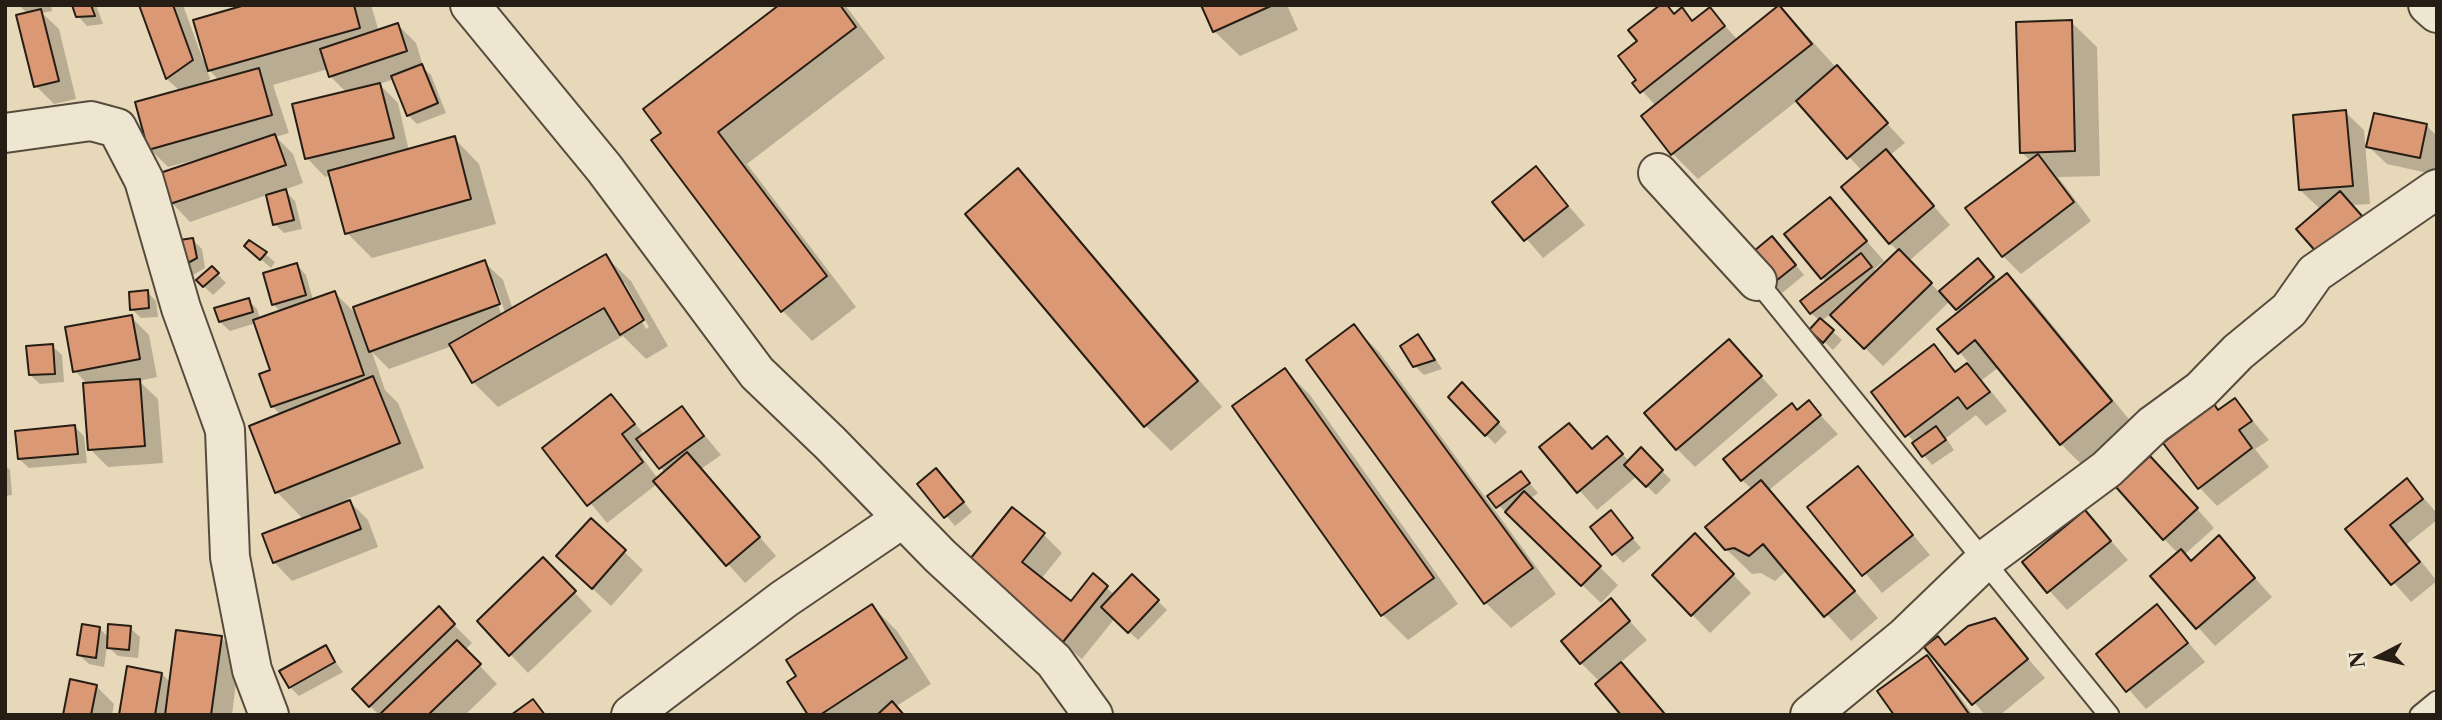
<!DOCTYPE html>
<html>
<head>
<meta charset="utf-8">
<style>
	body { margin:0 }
	#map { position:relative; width:2442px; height:720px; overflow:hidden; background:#e6d8b8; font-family:"Libre Caslon Text",serif }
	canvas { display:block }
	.frame { position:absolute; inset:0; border:7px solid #261d14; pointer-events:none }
	.north { position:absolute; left:2344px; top:622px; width:70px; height:70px; -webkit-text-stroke:5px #efe6d1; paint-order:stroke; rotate:263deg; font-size:19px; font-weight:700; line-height:28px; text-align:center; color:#261d14 }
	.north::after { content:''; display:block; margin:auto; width:24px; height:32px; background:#261d14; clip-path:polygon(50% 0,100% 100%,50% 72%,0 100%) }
</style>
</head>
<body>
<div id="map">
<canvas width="2442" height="720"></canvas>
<div class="frame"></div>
<div class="north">N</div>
</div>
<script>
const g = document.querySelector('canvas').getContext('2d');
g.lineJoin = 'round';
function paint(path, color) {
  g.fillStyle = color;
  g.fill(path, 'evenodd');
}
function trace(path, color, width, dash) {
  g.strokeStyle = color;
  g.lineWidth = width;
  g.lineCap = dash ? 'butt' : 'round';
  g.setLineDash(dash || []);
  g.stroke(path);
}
const shadow = new Path2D(`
	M19 5H51L52 11 42 13 59 29 76 99 54 104 36 86 28 14Z
	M74 5H96L103 24 87 26 78 16Z
	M141 5H183L203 60 251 5H371L379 32 398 25 416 43 424 69 431 75 446 113 417 124 408 115 394 79 379 84 398 103 409 151 454 138 479 164 496 224 372 258 347 233 331 175 325 177 307 158 347 93 330 76 328 69 273 85 289 133 276 137 293 154 303 183 284 190 295 201 302 229 284 233 275 224 267 195 190 222 172 203 203 160 202 158 168 167 150 149 181 92 167 79ZM206 67 220 81 201 85 210 79Z
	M782 5H845L885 58 747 164 856 307 812 341 782 310 663 133Z
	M1203 5H1287L1298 30 1240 56 1214 31Z
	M1665 5 1675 15 1682 10 1694 22 1710 10 1738 40 1780 6 1905 143 1890 155 1950 225 1909 261 1940 293 1978 260 1998 282 2007 275 2032 300 2136 428 2086 469 2061 444 1999 367 1982 380 2007 411 1986 426 1976 415 1946 438 1954 450 1932 465 1874 392 1934 346 1957 372 1969 363 1940 329 1961 312 1950 301 1883 366 1831 314 1821 321 1842 340 1833 350 1812 330 1820 321 1811 313 1826 282 1787 235 1830 199 1884 261 1874 269 1877 273 1899 252 1890 243 1862 171 1798 100 1698 179 1673 154 1643 116 1656 106 1635 83 1639 81V41Z
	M2071 22 2097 47 2100 176 2058 177 2091 221 2021 274 2003 256 2031 161 2021 152Z
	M2345 112 2364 130 2370 204 2352 205 2379 235 2319 208 2300 190Z
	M2426 125 2437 136V175L2387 164 2368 146Z
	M1536 168 1585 225 1543 258 1495 202Z
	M1018 171 1043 196 1222 407 1171 451 1145 425Z
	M193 240 202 249 205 268 188 278 179 269Z
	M250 242 275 262 271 268 256 255Z
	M1781 247 1804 275 1782 293 1773 284Z
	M605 256 631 281 668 346 646 359 623 336 498 407 473 382 452 346 389 369 372 352 385 390 398 403 424 468 347 499 368 520 378 547 292 581 274 562 304 520 277 492 281 415 272 406V371L256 323 230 331 220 322 248 300 257 309 260 319 281 312 273 304 297 265 306 275 313 300 335 293 358 316 484 262 503 280 513 310ZM490 282H494L505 312 501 313ZM621 283H625L649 327 646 329Z
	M212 268 226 283 213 295 198 280Z
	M147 292 156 301 158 317 141 318 132 309Z
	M131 317 149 335 157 377 139 381 158 399 163 463 108 467 90 449 88 385 75 371Z
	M1354 327 1379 352 1556 594 1511 628 1486 603 1308 360Z
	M1417 337 1427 346 1442 369 1424 375 1414 365Z
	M1729 341 1778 395 1695 467 1677 449Z
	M52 346 62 355 64 382 40 384 30 375Z
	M1285 370 1310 395 1458 604 1408 640 1383 615Z
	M1462 385 1507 432 1495 444 1450 397Z
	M611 396 645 435 682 408 721 455 701 469 776 556 745 583 657 484 607 523 545 448ZM645 448 665 473 658 479 639 453Z
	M2235 400 2269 440 2255 449 2269 467 2217 506 2199 487 2219 412Z
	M1809 403 1838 434 1769 490 1878 618 1851 641 1787 570 1775 581 1761 573 1752 574 1726 549 1752 489 1742 480Z
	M1569 425 1593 450 1607 438 1629 461 1641 450 1671 480 1656 495 1637 476 1597 510 1542 448Z
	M75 427 84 436 87 463 29 468 19 459Z
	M5 465 10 470 12 495 5 496Z
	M1858 469 1930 555 1882 593 1810 507Z
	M1521 473 1538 493 1530 499 1618 585 1601 603 1489 496Z
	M2168 476 2214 528 2184 555 2192 562 2219 538 2272 597 2215 646 2152 576 2178 553 2164 539Z
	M945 479 972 512 955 526 919 484Z
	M2407 480 2437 513V520L2407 544 2437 581 2411 602 2347 529Z
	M1611 512 1641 548 1623 563 1614 553Z
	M2085 512 2128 560 2067 610 2024 563Z
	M591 520 643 570 611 606 577 574Z
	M1044 535 1062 553 1041 579 1071 604 1093 576 1115 595 1132 576 1167 610 1138 640 1115 618 1082 659 987 582Z
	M1713 554 1751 593 1710 633 1654 575Z
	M561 578 592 611 528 673 510 654Z
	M1611 601 1647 640 1620 663 1666 715H1623L1600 682 1581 663Z
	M872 606 897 631 931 684 895 707 903 715H810L798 677Z
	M2157 606 2205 662 2146 709 2098 654Z
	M438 609 472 643 465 650 497 684 465 715H379L370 706Z
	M1994 620 2045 678 2000 715H1985L1927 647H1946Z
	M99 628 109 638 130 628 140 637 138 658 118 656 107 646 104 667 89 664 79 655Z
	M221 638 239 656 232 715H121L162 674 171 683Z
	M325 647 343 672 299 696 290 687Z
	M1927 657 1945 676 1973 715H1896Z
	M96 686 114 704 112 715H65Z`);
const building = new Path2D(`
	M72 5H91L95 16 76 17Z
	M139 5H173L193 60 166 79Z
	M245 5H354L360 28 208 71 193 20Z
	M779 5H840L856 27 718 132 827 276 781 312 651 140 661 133 643 109Z
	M1201 5H1273L1213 32Z
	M1660 5H1667L1674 14 1682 7 1692 21 1710 7 1725 26 1640 93 1632 83 1636 80 1618 56 1637 41 1628 30Z
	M1779 5 1812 44 1671 155 1641 116Z
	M41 9 59 81 34 87 16 15Z
	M2072 20 2075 151 2020 153 2016 22Z
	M398 23 407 51 329 77 320 49Z
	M422 64 438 103 407 116 391 76Z
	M1837 65 1888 123 1847 159 1796 101Z
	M259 68 272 115 148 150 135 102Z
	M380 83 394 138 305 159 292 104Z
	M2346 110 2353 186 2299 190 2293 115Z
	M2374 113 2427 124 2420 158 2366 147Z
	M275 134 286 165 170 204 160 173Z
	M455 136 471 199 345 234 328 171Z
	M1886 149 1934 206 1889 244 1841 187Z
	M2038 154 2074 202 2002 257 1965 208Z
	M1536 166 1568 206 1524 241 1492 202Z
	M1018 168 1198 381 1144 427 965 214Z
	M286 189 294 220 273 225 266 195Z
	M2340 191 2362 216 2318 254 2296 229Z
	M1830 197 1867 241 1821 279 1784 234Z
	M1772 236 1796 265 1771 285 1748 256Z
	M193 238 197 258 177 269 173 241Z
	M249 240 267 252 260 260 244 246Z
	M1899 249 1932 283 1864 349 1830 315Z
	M1861 253 1872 267 1810 314 1800 301Z
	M606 254 644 320 620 335 604 308 472 383 449 344Z
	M1978 258 1994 277 1956 310 1939 291Z
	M485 260 500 304 369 352 353 307Z
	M297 263 306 295 272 305 263 273Z
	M212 266 219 273 203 287 196 280Z
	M2007 273 2112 401 2060 445 1975 340 1958 354 1937 329Z
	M148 290 149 308 130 310 129 292Z
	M335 291 364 375 271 407 259 374 270 370 253 320Z
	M249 298 253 312 219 322 214 308Z
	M132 315 140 359 73 372 65 327Z
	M1820 318 1834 330 1823 343 1809 330Z
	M1354 324 1533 568 1484 604 1306 360Z
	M1418 334 1435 360 1413 367 1400 346Z
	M1729 339 1762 376 1676 450 1644 413Z
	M53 344 55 374 29 375 26 346Z
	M1934 344 1955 372 1967 363 1990 392 1967 409 1958 397 1905 437 1871 392Z
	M1285 368 1434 578 1381 616 1232 406Z
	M373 376 400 443 275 493 249 426Z
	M140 379 145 446 88 450 83 383Z
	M1462 382 1499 422 1485 436 1448 397Z
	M611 394 635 424 622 434 643 462 587 506 542 448Z
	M2235 398 2252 421 2239 430 2252 448 2198 489 2163 443 2214 404 2218 410Z
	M1809 400 1821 415 1741 481 1723 459 1792 403 1797 410Z
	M682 406 704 436 659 469 636 439Z
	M1569 423 1592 449 1607 436 1623 454 1577 493 1539 447Z
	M75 425 78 454 18 459 15 431Z
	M1936 426 1946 440 1922 457 1912 443Z
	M1641 447 1663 470 1646 487 1624 465Z
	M687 452 760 537 726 566 653 481Z
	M2150 456 2198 508 2163 540 2116 487Z
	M1858 466 1913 535 1862 576 1807 507Z
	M936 468 964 502 944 518 917 484Z
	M1521 471 1530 483 1496 508 1487 496Z
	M2407 478 2423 499 2390 525 2420 562 2391 585 2345 529Z
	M1761 480 1855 591 1824 617 1763 544 1749 556 1734 548 1725 550 1705 527Z
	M1524 491 1601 566 1581 586 1505 512Z
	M350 500 361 529 273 563 262 534Z
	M1012 507 1045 533 1022 562 1071 601 1093 573 1108 586 1063 642 966 564Z
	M1611 510 1633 538 1612 555 1590 527Z
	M2085 510 2111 541 2047 593 2022 562Z
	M591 518 626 550 592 589 556 556Z
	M1695 533 1734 574 1691 616 1652 575Z
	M2219 535 2255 578 2196 629 2150 576 2181 549 2191 561Z
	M543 557 576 591 509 656 477 621Z
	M1132 574 1159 600 1128 633 1101 607Z
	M1611 598 1630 621 1580 664 1561 641Z
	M872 604 907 658 820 715H808L787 682 796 676 786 660Z
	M2157 604 2188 643 2126 692 2096 654Z
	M439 606 455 624 369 707 352 689Z
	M1995 618 2028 659 1972 705 1924 647 1938 636 1945 645 1968 626Z
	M82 624 100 627 96 658 77 655Z
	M108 624 131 626 129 650 107 648Z
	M176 630 222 636 211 715H165Z
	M457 640 481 664 428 715H379Z
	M326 645 335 662 289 688 279 671Z
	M1927 655 1969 714 1968 715H1894L1877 691Z
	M1621 662 1664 713 1663 715H1621L1595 684Z
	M127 666 162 673 155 715H119Z
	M70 679 97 685 91 715H63Z
	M533 699 545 715H511Z
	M892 701 904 715H877Z`);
const service = new Path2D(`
	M1757 281 2109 715
	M2420 715 2437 701`);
const minor = new Path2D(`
	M470 5 604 168 757 373 830 443 940 556 1054 661 1093 715
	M2428 5 2437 13
	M5 133 91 121 117 128 144 180 181 308 225 430 230 557 252 670 269 715
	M1658 173 1757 281
	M631 715 784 599 903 518
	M1810 715 1905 637 1986 559 2107 469 2153 425 2201 390 2238 352 2289 310 2315 273 2437 189`);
paint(shadow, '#0003');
paint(building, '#db9875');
trace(building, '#261d14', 2);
trace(service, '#564c3d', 23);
trace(minor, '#564c3d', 42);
trace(service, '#efe6d1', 19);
trace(minor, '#efe6d1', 38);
</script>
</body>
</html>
